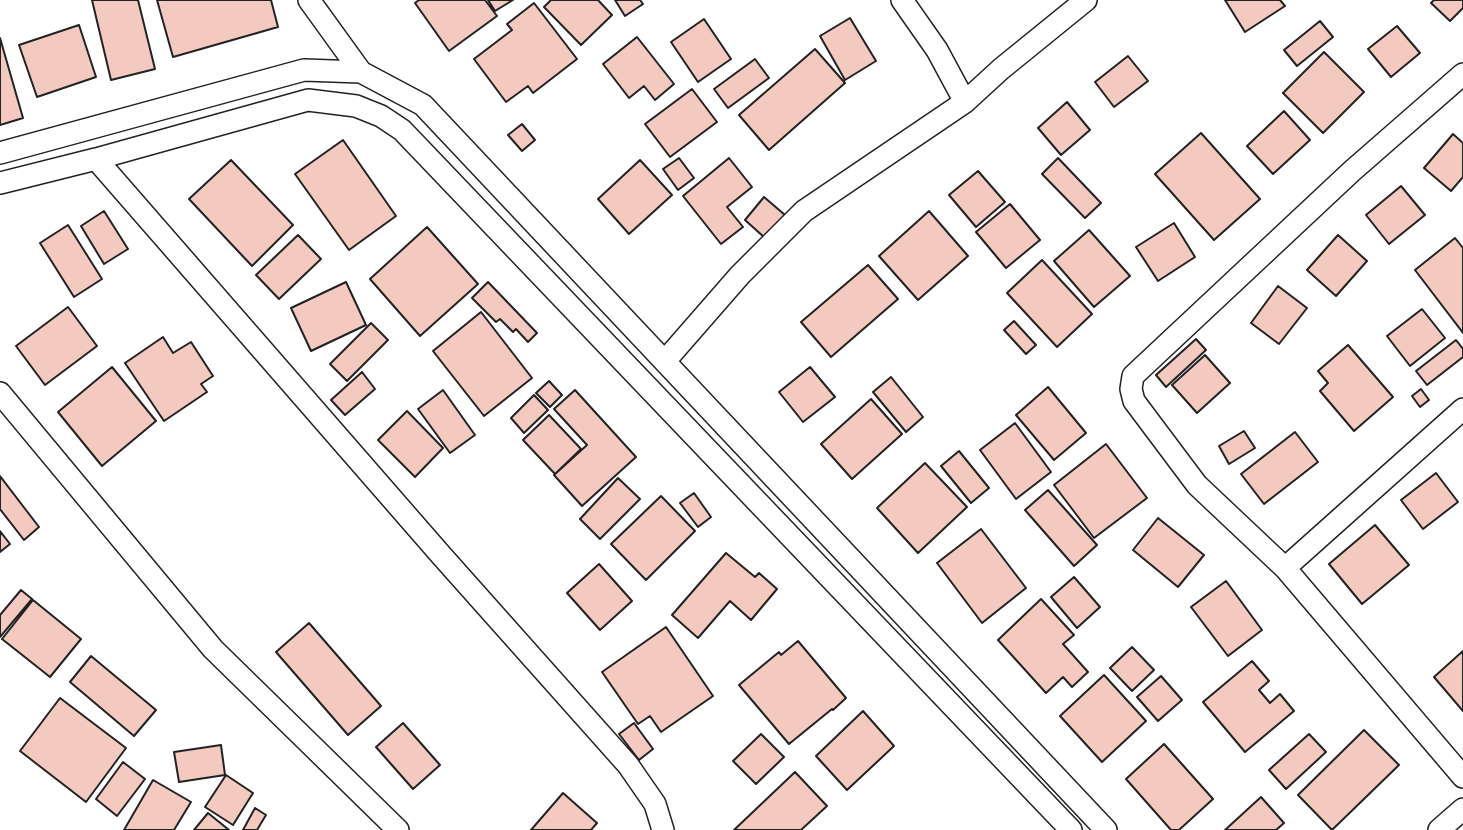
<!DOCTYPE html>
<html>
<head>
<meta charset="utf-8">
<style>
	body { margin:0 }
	canvas { display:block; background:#fff }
</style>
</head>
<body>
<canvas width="1463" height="830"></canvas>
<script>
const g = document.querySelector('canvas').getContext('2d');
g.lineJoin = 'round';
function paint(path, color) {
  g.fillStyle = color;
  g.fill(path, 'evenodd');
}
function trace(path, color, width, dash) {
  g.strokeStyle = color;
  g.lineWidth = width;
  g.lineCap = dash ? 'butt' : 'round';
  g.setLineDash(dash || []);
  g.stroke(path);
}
const building = new Path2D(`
	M92 0H138L155 69 111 80Z
	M157 0H271L278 27 173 57Z
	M419 0H485L497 16 449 51 415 3Z
	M488 0H513L495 11Z
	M551 0H598L612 15 581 45 544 7Z
	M615 0H640L643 4 625 16Z
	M1225 0H1280L1285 6 1245 32Z
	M1434 0H1463V8L1450 21 1431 3Z
	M534 3 577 59 533 93 528 86 506 102 474 59 512 30 507 24Z
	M850 18 876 61 845 80 820 36Z
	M704 19 731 59 698 82 671 42Z
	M1320 21 1333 37 1297 66 1284 50Z
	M79 25 96 77 37 97 19 45Z
	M1397 26 1420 53 1391 77 1368 49Z
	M637 37 674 84 655 100 644 86 629 98 603 64Z
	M0 38 23 118 0 125Z
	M815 49 845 83 769 150 739 115Z
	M1324 52 1364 92 1323 133 1283 93Z
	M1128 56 1148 81 1114 107 1095 82Z
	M755 59 769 78 728 108 714 89Z
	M692 89 717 122 670 157 645 124Z
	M1067 102 1090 130 1061 155 1038 128Z
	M1284 111 1310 140 1273 174 1247 146Z
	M522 124 535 140 522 151 508 135Z
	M1201 133 1260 199 1214 240 1155 174Z
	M1453 134 1463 143V177L1451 191 1424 168Z
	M343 140 396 216 349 250 295 174Z
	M679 158 694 178 678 190 663 169Z
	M729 158 752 187 727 207 743 227 721 244 683 196Z
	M1058 158 1101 203 1085 218 1042 174Z
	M231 160 293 225 252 266 189 199Z
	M640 160 672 195 629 234 598 199Z
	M978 171 1005 202 976 227 949 195Z
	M1401 186 1425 215 1389 244 1366 215Z
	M764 197 785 215 765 238 745 220Z
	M1010 204 1040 240 1006 268 976 232Z
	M104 211 128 249 104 264 81 226Z
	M929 211 968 256 918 300 879 256Z
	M1174 223 1195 257 1158 281 1136 247Z
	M68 225 102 279 74 297 40 243Z
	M427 227 478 284 420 336 370 279Z
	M1089 230 1130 276 1094 307 1054 261Z
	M298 235 321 259 279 299 256 275Z
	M1338 235 1367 261 1336 296 1307 270Z
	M1455 238 1463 248V333L1415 270Z
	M1042 260 1092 314 1057 347 1007 293Z
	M868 265 898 299 831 357 801 322Z
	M346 282 366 325 311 351 291 308Z
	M488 282 537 333 528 342 516 329 513 332 500 319 496 322 472 298Z
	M1278 286 1307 308 1279 344 1251 323Z
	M68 307 97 346 45 385 16 346Z
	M1422 309 1445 338 1410 366 1387 336Z
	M481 312 532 378 484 416 433 351Z
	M1014 321 1036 345 1026 354 1004 330Z
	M371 323 388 340 347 381 330 364Z
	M163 337 173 353 191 342 213 376 201 384 207 392 164 421 125 363Z
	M1196 339 1206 350 1166 387 1156 375Z
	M1456 340 1463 349V357L1427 385 1416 371Z
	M1348 345 1393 397 1354 431 1320 391 1328 383 1318 371Z
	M1205 355 1230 383 1197 413 1172 385Z
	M112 367 156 421 102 466 58 412Z
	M810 367 835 397 803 422 779 392Z
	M362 372 375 389 345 415 331 400Z
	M891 377 923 417 906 432 873 392Z
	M549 381 562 395 550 407 536 393Z
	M1048 387 1086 433 1054 460 1016 415Z
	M1421 389 1429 400 1420 407 1412 396Z
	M443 390 475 435 450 453 418 409Z
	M575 390 636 457 582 506 554 475 587 445 554 409Z
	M534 395 548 410 524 433 511 418Z
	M871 399 902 434 852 479 821 444Z
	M407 411 443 448 415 477 378 440Z
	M549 415 581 449 555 474 523 440Z
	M1015 423 1051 472 1016 499 980 450Z
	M1244 431 1255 448 1229 464 1219 446Z
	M1295 432 1318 462 1264 504 1241 474Z
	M1106 444 1147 498 1094 538 1054 485Z
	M959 451 989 488 971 503 941 466Z
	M925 463 967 507 918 553 877 508Z
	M1436 473 1458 502 1423 529 1401 500Z
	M0 476 39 527 24 540 0 509Z
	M618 478 640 499 600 539 580 519Z
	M1048 490 1097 545 1074 566 1025 510Z
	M694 493 711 517 698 527 680 503Z
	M661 496 695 531 646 580 611 544Z
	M1158 518 1204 555 1178 587 1133 550Z
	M1375 525 1409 565 1362 604 1329 564Z
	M981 529 1026 588 982 623 937 563Z
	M0 531 10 544 0 552Z
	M726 553 755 577 759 573 777 589 751 620 730 601 698 638 672 615Z
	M599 564 632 601 600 630 567 593Z
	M1074 577 1100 607 1077 628 1051 597Z
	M1226 581 1262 630 1228 656 1191 607Z
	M21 590 32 599 0 637V615Z
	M1041 599 1074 635 1063 644 1088 672 1072 687 1063 677 1046 693 998 640Z
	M33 600 81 639 50 677 2 639Z
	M309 623 381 706 348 735 276 652Z
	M666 627 713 696 661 732 650 716 638 724 602 672Z
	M798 641 846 698 833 710 832 709 789 744 739 685 779 652 781 655Z
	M1132 647 1154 670 1132 691 1110 668Z
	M1463 651V711L1434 677Z
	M91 656 156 710 134 736 70 682Z
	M1252 661 1269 681 1259 690 1270 703 1280 694 1294 711 1245 752 1203 702Z
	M1104 675 1146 721 1102 762 1060 716Z
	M1161 676 1182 700 1158 721 1137 697Z
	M60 698 126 748 86 802 20 751Z
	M863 711 894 746 847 790 816 756Z
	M403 723 440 765 413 789 376 747Z
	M634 723 653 749 639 760 619 734Z
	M1364 730 1399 765 1332 830 1298 795Z
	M761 734 784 757 756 784 733 761Z
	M1309 734 1326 752 1286 789 1269 770Z
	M1164 744 1213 799 1179 830H1171L1126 779Z
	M221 745 225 775 179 782 174 752Z
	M123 762 145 779 117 816 96 799Z
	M795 772 827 806 801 830H734Z
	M226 775 253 793 233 825 205 807Z
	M153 780 191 802 174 830H124Z
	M563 793 597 823 591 830H531Z
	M1261 797 1284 823 1276 830H1225Z
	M255 808 266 815 257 830H243Z
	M208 813 229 830H194Z`);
const minor = new Path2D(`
	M309 0 361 72
	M902 0 937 50 965 102
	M1463 74 1352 171 1133 376 1131 389 1134 401 1197 485 1285 568 1463 777
	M0 153 304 70 361 72 423 105 1106 830
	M96 159 441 555 628 765 655 804 663 830
	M0 183 96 159 308 100 356 106 381 116 402 130 1071 830
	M665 361 740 275 804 211 965 102 1001 69 1086 0
	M0 393 213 649 398 830
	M1285 568 1463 409
	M1439 830 1463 809`);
paint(building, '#f3c9c0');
trace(building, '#222', 2);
trace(minor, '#222', 24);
trace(minor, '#fff', 21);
</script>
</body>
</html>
